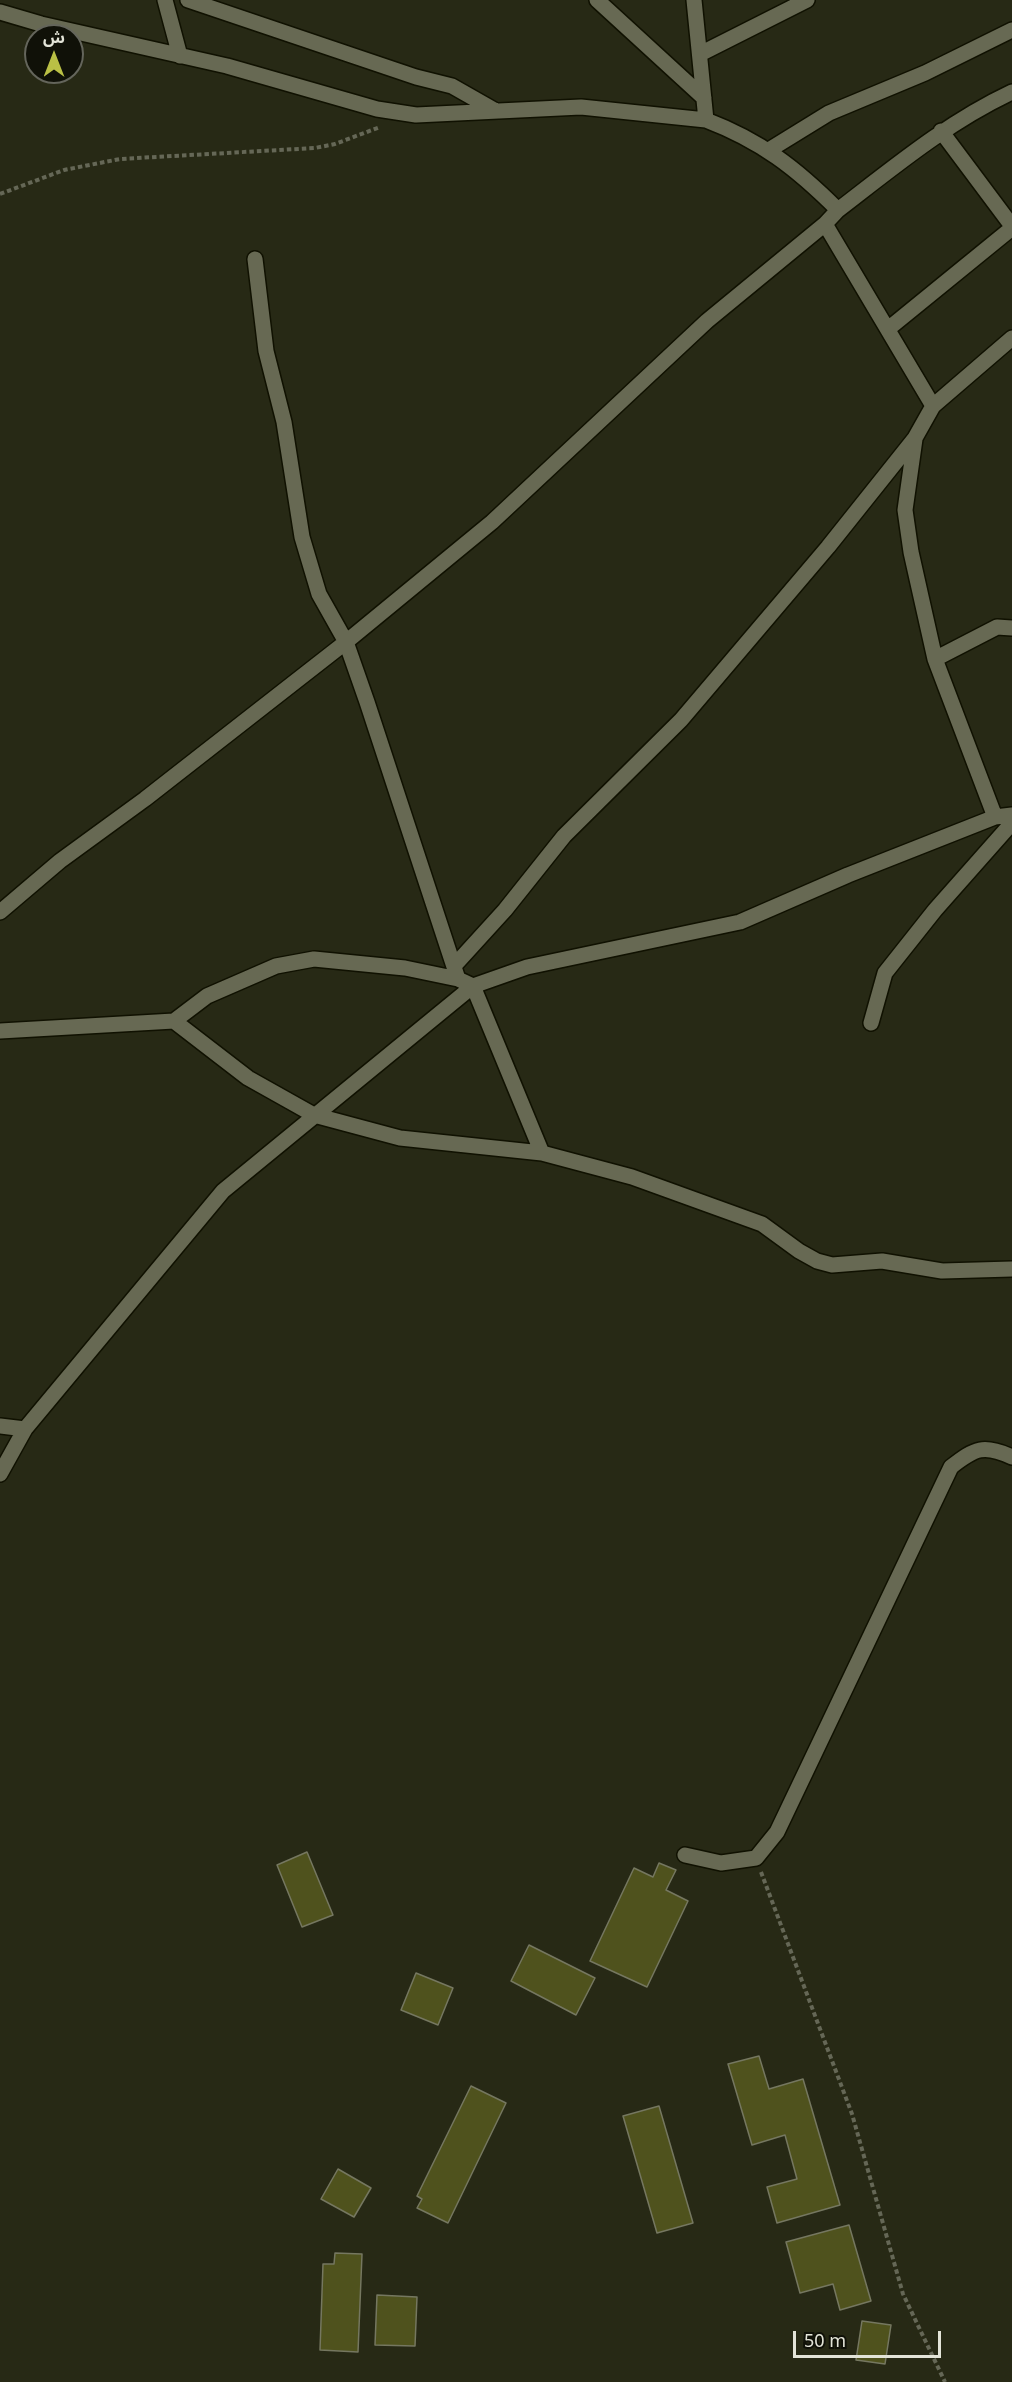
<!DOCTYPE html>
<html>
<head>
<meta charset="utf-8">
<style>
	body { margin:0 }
	#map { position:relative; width:1012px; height:2382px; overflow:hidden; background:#272915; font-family:Georgia,"Noto Sans Arabic",serif }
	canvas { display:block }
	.north { position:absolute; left:24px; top:24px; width:60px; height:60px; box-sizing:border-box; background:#101108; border:2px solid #64655b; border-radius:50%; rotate:0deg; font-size:16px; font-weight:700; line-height:24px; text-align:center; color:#e3e4d8 }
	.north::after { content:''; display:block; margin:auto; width:21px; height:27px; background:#bac045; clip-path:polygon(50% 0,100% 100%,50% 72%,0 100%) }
	.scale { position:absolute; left:793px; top:2331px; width:148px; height:27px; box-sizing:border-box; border:3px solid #e3e4d8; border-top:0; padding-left:8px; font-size:18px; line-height:21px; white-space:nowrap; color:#e3e4d8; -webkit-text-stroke:4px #101108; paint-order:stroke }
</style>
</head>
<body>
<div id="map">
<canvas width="1012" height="2382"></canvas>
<div class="north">ش</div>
<div class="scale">50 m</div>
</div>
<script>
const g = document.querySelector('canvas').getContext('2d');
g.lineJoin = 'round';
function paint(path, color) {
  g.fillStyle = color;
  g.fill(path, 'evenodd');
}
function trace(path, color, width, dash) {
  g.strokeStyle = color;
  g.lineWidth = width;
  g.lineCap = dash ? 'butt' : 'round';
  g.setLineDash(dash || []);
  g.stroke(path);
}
const building = new Path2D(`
	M307 1852 333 1915 302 1927 277 1865Z
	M659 1863 676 1870 666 1890 688 1901 647 1987 590 1961 634 1868 653 1877Z
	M529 1945 595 1978 576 2015 511 1981Z
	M416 1973 453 1988 438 2025 401 2010Z
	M759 2056 769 2089 803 2079 840 2205 777 2223 767 2187 797 2179 785 2135 752 2145 728 2064Z
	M471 2086 506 2103 448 2223 417 2208 422 2199 417 2196Z
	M659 2106 693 2223 657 2233 623 2116Z
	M338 2169 371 2188 354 2217 321 2199Z
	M849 2225 871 2301 840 2310 833 2284 800 2293 786 2242Z
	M335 2253 362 2254 358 2352 320 2350 323 2264H334Z
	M377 2295 417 2297 415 2346 375 2345Z
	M862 2321 891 2325 885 2364 856 2360Z`);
const path = new Path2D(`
	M0 194 64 170 120 159 315 148 335 144 380 127
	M761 1872 852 2114 903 2294 945 2382`);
const minor = new Path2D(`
	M165 0 180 56
	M188 0 416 77 452 86 496 111
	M597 0 704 98
	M694 0 706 120C761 141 796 168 838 210
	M0 12 41 24 227 66 377 109 416 115 581 107 706 120
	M700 54 807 0
	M941 131 1012 226
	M769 150 829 113 925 73 1012 30
	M825 224 933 406
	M255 259 266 351 284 422 302 537 319 594 346 642 367 702 458 979
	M888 329 1012 228
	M915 439 905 510 911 552 935 659 995 817
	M935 659 997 627 1012 628
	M0 912 60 861 145 799 346 642 492 522 707 321 825 224 838 210C894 167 948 122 1012 92
	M454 966 505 910 564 836 681 720 828 547 915 438 933 406 1012 338
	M174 1021 248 1078 314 1115 400 1138 542 1153 632 1177 762 1224 799 1251 817 1261 832 1265 882 1261 942 1271 1012 1269
	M871 1023 885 973 935 910 1012 823
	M0 1031 174 1021 207 996 276 966 314 959 405 968 458 979 473 986 542 1153
	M0 1426 25 1429
	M0 1474 25 1429 223 1191 473 986 527 967 740 922 848 875 995 817 1012 815
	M685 1855 721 1863 756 1858 777 1832 951 1467C975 1448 984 1444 1012 1457`);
paint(building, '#4f521d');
trace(building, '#757760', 1.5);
trace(minor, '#101101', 18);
trace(path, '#656756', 4, [4.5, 3]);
trace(minor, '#676953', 15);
</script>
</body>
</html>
